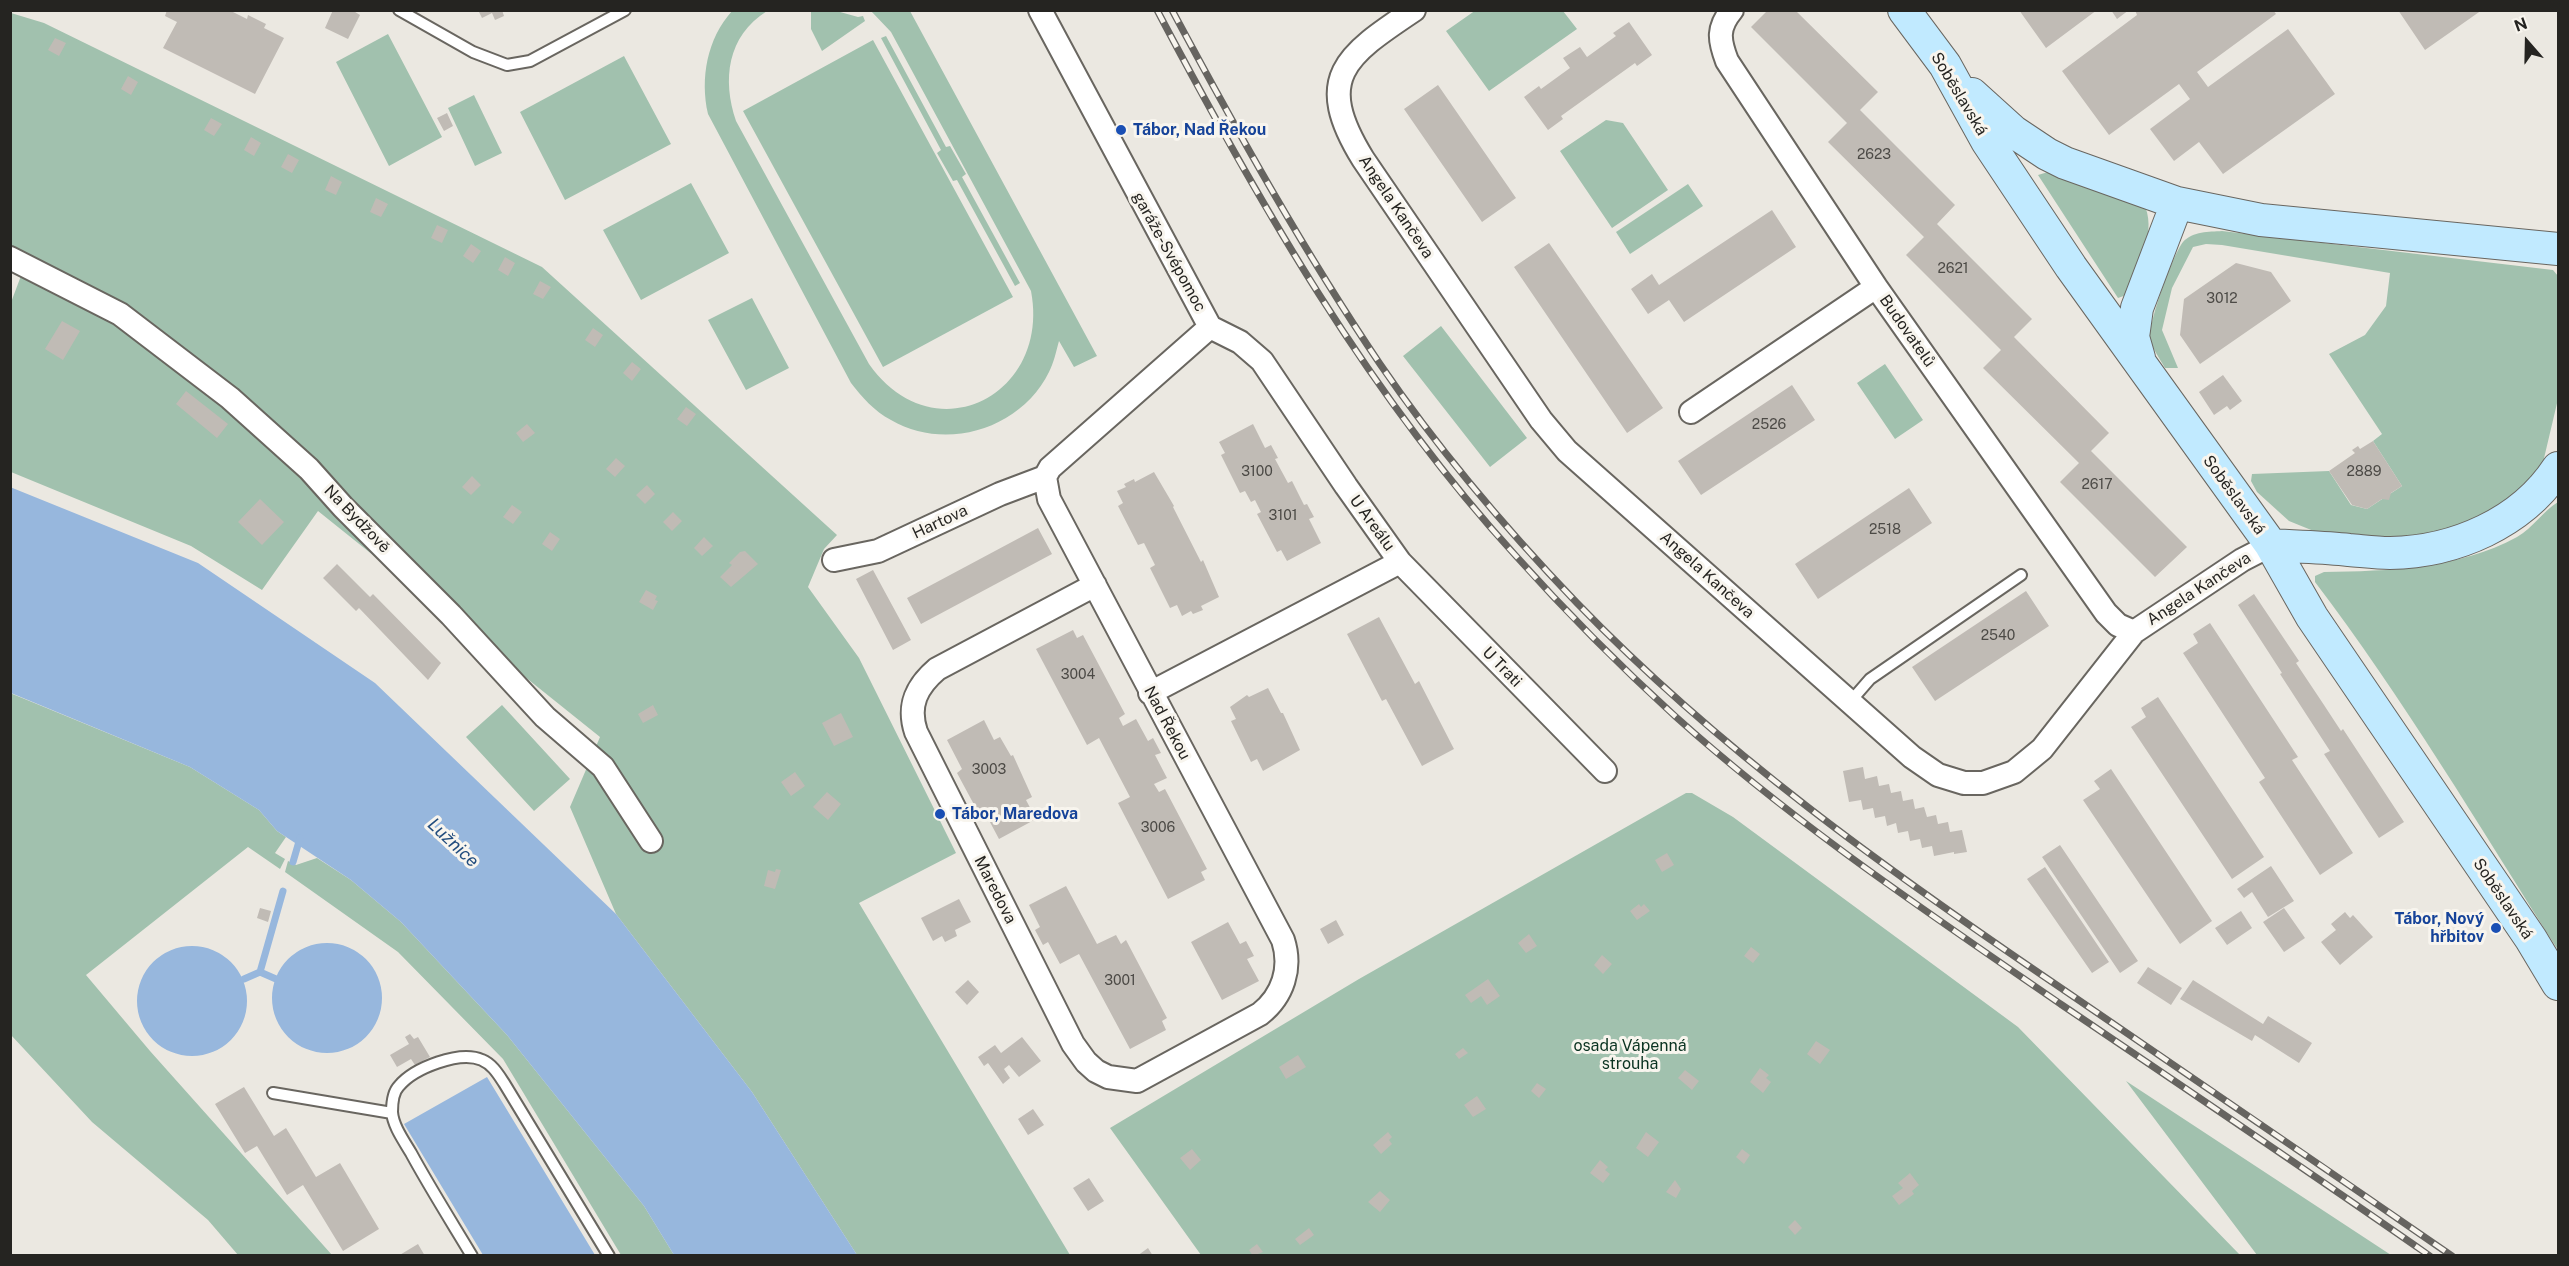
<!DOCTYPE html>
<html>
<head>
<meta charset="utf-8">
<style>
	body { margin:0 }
	#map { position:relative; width:2569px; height:1266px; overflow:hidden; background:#ebe8e1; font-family:"Public Sans",sans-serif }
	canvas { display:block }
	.frame { position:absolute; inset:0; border:12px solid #252421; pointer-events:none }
	.north { position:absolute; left:2497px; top:12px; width:60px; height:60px; -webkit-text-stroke:4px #f8f5ee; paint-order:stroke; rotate:340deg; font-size:16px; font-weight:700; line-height:24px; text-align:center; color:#252421 }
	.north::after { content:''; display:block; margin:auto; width:21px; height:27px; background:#252421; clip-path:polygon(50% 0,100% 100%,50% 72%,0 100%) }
</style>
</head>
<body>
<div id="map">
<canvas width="2569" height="1266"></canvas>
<div class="frame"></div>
<div class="north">N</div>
</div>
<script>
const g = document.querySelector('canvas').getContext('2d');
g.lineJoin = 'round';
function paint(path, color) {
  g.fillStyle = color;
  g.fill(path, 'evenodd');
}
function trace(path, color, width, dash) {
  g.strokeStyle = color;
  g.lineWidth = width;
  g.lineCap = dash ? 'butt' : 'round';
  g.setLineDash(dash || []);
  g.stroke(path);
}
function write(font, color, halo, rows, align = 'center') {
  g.font = font + ' "Public Sans",sans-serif';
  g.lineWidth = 6;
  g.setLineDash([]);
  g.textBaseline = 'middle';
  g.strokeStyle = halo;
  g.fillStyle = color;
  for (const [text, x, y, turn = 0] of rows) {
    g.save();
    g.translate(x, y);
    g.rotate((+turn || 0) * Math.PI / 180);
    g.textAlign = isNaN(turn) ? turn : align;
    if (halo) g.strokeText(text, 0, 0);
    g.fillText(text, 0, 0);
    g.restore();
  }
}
const green = new Path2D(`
	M833 10 858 17 863 16 865 21 822 51 811 29V12Z
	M1476 10 1563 11 1577 29 1489 91 1446 31Z
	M732 11H767C727 36 722 80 736 121L869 364C933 455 1051 396 1031 291L891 32 871 11H910L1097 356 1074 367 1059 341C1056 352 1054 362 1049 372 1021 429 946 452 891 420 874 411 862 397 851 383L708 114C700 78 707 39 732 11Z
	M11 13 44 23 542 267 837 535 824 549 808 587 859 658 956 853 859 903 1070 1255H857L752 1092 616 914 570 807 600 737 318 511 262 590 191 546 11 472 10 305 27 260 11 251Z
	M388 34 442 137 389 166 336 62Z
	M886 36 946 147 950 146 966 174 962 177 1020 283 1015 286 957 180 953 181 937 153 941 150 881 38Z
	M873 40 1013 297 883 367 743 111Z
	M624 56 671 144 565 200 520 112Z
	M474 95 502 153 475 166 448 108Z
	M1606 120 1623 123 1668 190 1612 228 1560 151Z
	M2048 172 2143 202C2158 229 2139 268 2129 294L2118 298 2038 175Z
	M691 183 729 253 641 300 603 230Z
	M1688 184 1703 206 1630 254 1616 232Z
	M2222 231 2553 270 2558 276V399L2541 471 2521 492 2471 523 2409 541 2326 536 2289 521 2257 492 2251 481 2252 474 2329 471 2351 505 2367 509 2402 486 2373 441 2382 434 2329 354 2365 335 2386 306 2390 273 2222 245 2206 244 2193 247 2172 288 2162 330 2178 368H2165C2160 359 2152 348 2150 339 2148 324 2173 254 2183 242 2193 231 2209 232 2222 231Z
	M752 298 789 368 746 390 708 320Z
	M1441 326 1527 438 1490 467 1403 356Z
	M1885 364 1923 420 1895 439 1857 383Z
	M2558 502V950C2479 826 2404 699 2315 582V576L2324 572C2389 571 2458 569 2517 537 2533 528 2543 511 2558 502Z
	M10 693 190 767 259 810 277 831 286 837 275 853 285 859 280 869 248 847 86 975 150 1051 332 1255H238L208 1220 92 1122 11 1035Z
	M502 705 570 779 534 811 466 737Z
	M1686 793H1692L1733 817 2018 1027 2240 1255H1201L1110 1128 1359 979Z
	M317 858 351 880 401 922 507 1035 644 1206 674 1255H621L503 1059 398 952 285 872 288 861 296 865Z
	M2126 1081 2391 1255H2257Z`);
const water = new Path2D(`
	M10 487 198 563 375 683 616 914 752 1092 857 1255H674L644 1206 507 1035 401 922 351 880 277 831 259 810 190 767 11 693Z
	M272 998a55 55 0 1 1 110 0a55 55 0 1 1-110 0Z
	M137 1001a55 55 0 1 1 110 0a55 55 0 1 1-110 0Z
	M487 1077 595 1255H483L404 1124Z`);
const stream = new Path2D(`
	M293 862 300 838
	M260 972 283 891
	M244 979 260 972 276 979`);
const building = new Path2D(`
	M167 10H229L247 19 248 15 266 24 264 28 284 38 255 94 163 48 177 22 165 16Z
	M333 10H352L360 15 348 39 325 28Z
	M478 10H502L504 16 495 20 492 13 482 18Z
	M1768 10H1795L1878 92 1860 110 1955 205 1937 224 2032 319 2014 337 2109 433 2091 451 2187 547 2155 577 2060 482 2079 463 1983 368 2001 350 1906 255 1924 237 1828 142 1847 123 1751 27Z
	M2019 10H2097L2046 48Z
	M2111 10H2129L2117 19Z
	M2135 10H2273L2276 14 2197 72 2208 87 2288 29 2335 94 2223 174 2199 142 2174 161 2150 129 2190 99 2179 84 2109 135 2062 71 2137 15Z
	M2398 10H2482L2425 50Z
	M1629 22 1652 55 1637 66 1635 63 1561 116 1563 119 1548 130 1524 97 1539 86 1541 89 1570 68 1563 58 1580 47 1587 57 1616 36 1613 33Z
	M55 38 66 43 59 56 48 50Z
	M128 76 138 82 131 95 121 89Z
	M1438 85 1516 198 1482 222 1404 109Z
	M447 113 453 126 444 131 437 118Z
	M211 118 222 124 214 136 204 130Z
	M251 137 261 143 254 156 244 150Z
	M288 154 299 160 292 173 281 167Z
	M331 176 342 182 336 195 325 190Z
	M376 198 388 204 381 217 370 212Z
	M1772 210 1796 247 1684 322 1669 300 1648 314 1631 289 1652 274 1659 285Z
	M437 225 448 230 442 243 431 238Z
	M1549 243 1663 408 1627 433 1514 267Z
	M471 244 481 251 473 263 463 256Z
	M505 257 515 263 508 276 498 270Z
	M2236 263 2271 272 2291 301 2200 364 2180 335 2184 299Z
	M540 281 551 287 543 299 533 294Z
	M62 321 80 331 63 360 45 349Z
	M593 328 603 335 595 347 585 340Z
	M632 362 641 369 632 381 623 373Z
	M2223 375 2242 401 2230 410 2227 406 2214 415 2199 392Z
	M1792 385 1815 420 1701 495 1678 461Z
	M186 391 228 424 217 438 176 404Z
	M686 407 696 414 687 426 677 419Z
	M527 424 535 433 523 442 516 433Z
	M1253 424 1265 448 1271 445 1278 458 1275 459 1288 483 1292 481 1304 505 1307 504 1314 517 1309 519 1321 543 1287 561 1281 550 1277 552 1257 514 1261 512 1255 500 1251 502 1245 491 1240 493 1221 455 1225 453 1219 442Z
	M2373 441 2402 486 2391 493 2389 500 2382 499 2367 509 2352 505 2329 471 2355 453 2352 450 2358 446 2360 449Z
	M616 458 625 466 615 477 606 469Z
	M1154 472 1174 506 1173 507 1201 562 1203 560 1219 597 1201 606 1203 610 1193 614 1191 611 1182 616 1177 605 1170 608 1150 568 1155 565 1144 543 1138 545 1118 506 1123 503 1117 491 1126 487 1124 484 1134 479 1135 482Z
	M472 476 481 485 471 495 462 487Z
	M647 485 655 494 645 504 636 495Z
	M1909 488 1932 523 1818 599 1795 564Z
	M260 499 284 522 262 545 238 522Z
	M512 505 522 512 513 524 503 517Z
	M673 512 682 521 672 531 663 522Z
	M1038 528 1052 554 921 624 907 598Z
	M550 532 560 539 552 551 542 544Z
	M704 537 713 546 702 556 694 548Z
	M745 551 758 564 731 587 720 577 732 565 729 563 740 552Z
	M337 564 370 597 373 594 441 663 428 680 359 608 356 611 323 578Z
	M873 570 911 640 893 650 856 579Z
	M646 590 657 596 655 600 658 601 653 610 639 602Z
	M2026 591 2049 626 1935 701 1912 667Z
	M2254 594 2299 661 2296 663 2324 705 2341 731 2343 729 2404 822 2379 838 2324 754 2330 751 2280 674 2282 673 2238 605Z
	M1379 617 1415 684 1419 681 1454 749 1422 766 1386 699 1382 701 1347 634Z
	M2210 623 2298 757 2292 760 2353 853 2320 875 2259 782 2265 778 2183 653 2198 643 2193 634Z
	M1073 630 1077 638 1083 635 1125 714 1119 718 1123 726 1136 719 1148 741 1153 738 1161 753 1155 755 1167 778 1154 784 1159 792 1165 789 1207 869 1201 872 1205 880 1168 899 1118 803 1130 797 1099 738 1087 745 1036 649Z
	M1268 688 1281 713H1283L1300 750 1263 771 1257 759 1251 762 1231 721 1236 719 1230 707 1247 695 1249 697Z
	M2158 697 2264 857 2232 879 2131 727 2146 717 2141 708Z
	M653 705 658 715 643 723 638 714Z
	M841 713 853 737 834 746 822 723Z
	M984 720 994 740 1000 737 1011 756 1013 755 1032 797 1026 800 1036 819 999 839 983 809 978 812 957 773 962 769 947 740Z
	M1863 767 1865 779 1877 776 1879 786 1889 784 1891 793 1901 791 1903 801 1913 799 1915 809 1924 807 1927 817 1936 815 1938 824 1948 822 1950 832 1962 830 1967 852 1954 854V852L1934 856 1932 846 1922 848 1920 839 1910 841 1908 831 1898 833 1896 823 1887 826 1885 816 1875 818 1873 808 1863 810 1861 800 1849 802 1843 771Z
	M2111 769 2212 921 2180 944 2083 800 2100 789 2094 781Z
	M795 772 805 786 791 796 781 782Z
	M827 792 841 804 828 820 813 807Z
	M2060 845 2138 961 2120 973 2042 857Z
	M1667 853 1674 865 1662 872 1655 860Z
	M2271 866 2294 901 2268 917 2252 892 2244 898 2237 889Z
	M2045 867 2109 962 2092 973 2027 879Z
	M776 869 781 870 775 889 764 886 768 870 775 872Z
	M1066 886 1097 944 1116 935 1121 944 1126 940 1167 1018 1162 1021 1166 1030 1130 1049 1079 954 1060 964 1048 942 1043 945 1035 930 1040 927 1029 905Z
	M959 899 971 922 955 930 957 936 945 942 942 936 933 941 921 918Z
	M1639 904 1641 907 1644 904 1650 911 1637 920 1630 911Z
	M260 908 271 911 268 922 257 918Z
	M2284 908 2305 938 2284 952 2263 922Z
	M2241 911 2252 928 2227 945 2215 928Z
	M2345 912 2350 918 2353 915 2373 937 2340 965 2321 942 2336 930 2331 924Z
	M1336 920 1344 935 1328 944 1320 929Z
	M1228 922 1240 944 1246 941 1254 956 1247 959 1259 981 1222 1000 1191 942Z
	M1529 934 1537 946 1526 953 1518 943Z
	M1751 947 1760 954 1753 963 1744 956Z
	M1602 955 1612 964 1603 974 1594 965Z
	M2148 967 2182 988 2171 1005 2137 983Z
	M1488 979 1500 996 1487 1005 1481 996 1471 1003 1465 995Z
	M968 980 979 992 967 1005 955 992Z
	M2193 980 2263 1024 2268 1016 2312 1043 2299 1063 2255 1035 2252 1041 2180 999Z
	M410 1034 414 1039 418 1037 430 1057 415 1065 411 1059 397 1067 390 1055 409 1044 405 1037Z
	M1022 1037 1041 1061 1019 1077 1009 1065 1004 1069 1010 1078 1003 1084 988 1063 984 1066 978 1057 995 1045 1001 1053Z
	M1816 1041 1830 1050 1820 1064 1807 1054Z
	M1463 1048 1468 1053 1459 1059 1455 1054Z
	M1298 1055 1306 1067 1286 1079 1279 1067Z
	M1760 1068 1769 1075 1766 1078 1771 1082 1763 1093 1750 1082Z
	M1685 1070 1699 1081 1692 1090 1678 1078Z
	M1537 1083 1546 1089 1539 1098 1531 1091Z
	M244 1087 274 1136 286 1128 316 1177 340 1163 379 1229 343 1251 303 1185 287 1195 257 1146 245 1153 215 1104Z
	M1477 1096 1486 1109 1473 1117 1464 1105Z
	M1033 1109 1044 1125 1028 1135 1018 1119Z
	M1388 1132 1392 1137 1389 1140 1392 1144 1381 1154 1373 1145Z
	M1646 1132 1659 1142 1648 1157 1636 1148Z
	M1192 1149 1201 1160 1190 1170 1180 1158Z
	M1742 1149 1750 1155 1744 1164 1736 1157Z
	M1600 1160 1608 1167 1605 1170 1610 1174 1603 1183 1590 1173Z
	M1910 1173 1919 1185 1912 1191 1914 1194 1899 1205 1892 1196 1903 1188 1898 1183Z
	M1089 1178 1104 1201 1088 1211 1073 1188Z
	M1675 1180 1681 1189 1676 1198 1666 1192Z
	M1380 1191 1390 1200 1380 1212 1368 1202Z
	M1795 1220 1802 1228 1795 1235 1788 1227Z
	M1309 1228 1314 1235 1300 1245 1295 1239Z
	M418 1244 425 1256H398Z
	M1257 1244 1263 1252 1253 1256 1249 1250Z
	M1148 1248 1153 1256H1137Z`);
const lane = new Path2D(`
	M399 10 473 52 507 65 530 61 625 10
	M1850 702 1870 679 2021 575
	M273 1093 392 1113
	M472 1256C451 1221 430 1188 411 1153 404 1141 393 1126 392 1112 392 1103 393 1092 399 1086 414 1068 460 1050 482 1060 492 1064 498 1074 504 1083L609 1256`);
const street = new Path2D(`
	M1040 10 1210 327
	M1414 10C1345 56 1313 78 1363 159L1541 420 1567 451 1912 757 1938 775 1964 783H1983L2014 772 2042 749 2134 632 2242 560 2271 545
	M1732 10C1717 28 1719 40 1727 61L1876 287 2106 613 2118 625 2134 632
	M10 258 120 314 230 398 309 469 343 507 451 615 545 717 603 767 651 841
	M1210 327 1240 342 1262 361 1346 486 1400 562 1605 771
	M1691 412 1876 287
	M834 560 878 551 1000 494 1045 477
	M1095 585 937 669C917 686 907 705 916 732L1073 1044 1086 1062 1096 1071 1108 1077 1137 1081 1260 1014C1283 996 1292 968 1283 940L1049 499 1045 477 1050 468 1210 327
	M1150 693 1400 562`);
const secondary = new Path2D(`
	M1904 10 1945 65 1987 141 2071 267 2271 545 2312 617 2531 939 2558 984
	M1972 94 2014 132 2047 154 2065 163 2177 203 2261 220 2558 249
	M2139 358 2133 337 2137 308 2177 203
	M2271 545C2297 547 2323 547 2349 550 2362 551 2376 553 2390 553 2455 552 2522 523 2558 468`);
const rail = new Path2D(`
	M1157 10C1259 203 1368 394 1516 556 1566 612 1620 666 1676 717 1795 824 1930 914 2062 1005 2185 1088 2308 1171 2430 1256
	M1172 10C1237 131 1303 250 1380 364 1438 449 1506 529 1577 603 1721 752 1890 872 2061 988 2191 1077 2322 1166 2452 1256`);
const markers = [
	[1121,130,6,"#1a4fb4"],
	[940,814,6,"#1a4fb4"],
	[2496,928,6,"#1a4fb4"]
];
const numberNames = [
	["2623",1874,155],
	["2621",1953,269],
	["3012",2222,299],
	["2526",1769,425],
	["3100",1257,472],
	["2889",2364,472],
	["2617",2097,485],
	["3101",1283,516],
	["2518",1885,530],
	["2540",1998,636],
	["3004",1078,675],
	["3003",989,770],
	["3006",1158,828],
	["3001",1120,981]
];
const streetNames = [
	["Soběslavská",1959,94,59],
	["Angela Kančeva",1396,207,56],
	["garáže-Svépomoc",1169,252,61],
	["Budovatelů",1907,331,55],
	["Soběslavská",2234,495,54],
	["Na Bydžově",357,519,46],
	["Hartova",940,522,-25],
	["U Areálu",1372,523,54],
	["Angela Kančeva",1707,575,42],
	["Angela Kančeva",2199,589,-33],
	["U Trati",1502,667,46],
	["Nad Řekou",1167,723,62],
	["Maredova",995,890,63],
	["Soběslavská",2503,899,56]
];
const transitNames = [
	["Tábor, Nad Řekou",1133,130],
	["Tábor, Maredova",952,814],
	["Tábor, Nový",2484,919,"right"],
	["hřbitov",2484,937,"right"]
];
const parkNames = [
	["osada Vápenná",1630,1046],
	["strouha",1630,1064]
];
const waterNames = [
	["Lužnice",453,843,43]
];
paint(green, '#a1c1ae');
paint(water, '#97b7dd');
trace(stream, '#97b7dd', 7);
paint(building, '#c0bbb5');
trace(lane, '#696660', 14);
trace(street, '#696660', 26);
trace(secondary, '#696660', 34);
trace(lane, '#fff', 10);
trace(street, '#fff', 22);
trace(secondary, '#c1eaff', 32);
trace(rail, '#666460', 7);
trace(rail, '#f8f5ee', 4.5, [14]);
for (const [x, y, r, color] of markers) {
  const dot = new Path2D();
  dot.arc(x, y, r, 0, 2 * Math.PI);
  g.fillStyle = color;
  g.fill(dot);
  trace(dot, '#f8f5ee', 2);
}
write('14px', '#4c4a46', null, numberNames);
write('16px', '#252421', '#f8f5ee', streetNames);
write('bold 16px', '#164399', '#f8f5ee', transitNames, 'left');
write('16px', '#0a3321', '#f8f5ee', parkNames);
write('italic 18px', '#224d7e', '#f8f5ee', waterNames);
</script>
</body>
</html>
